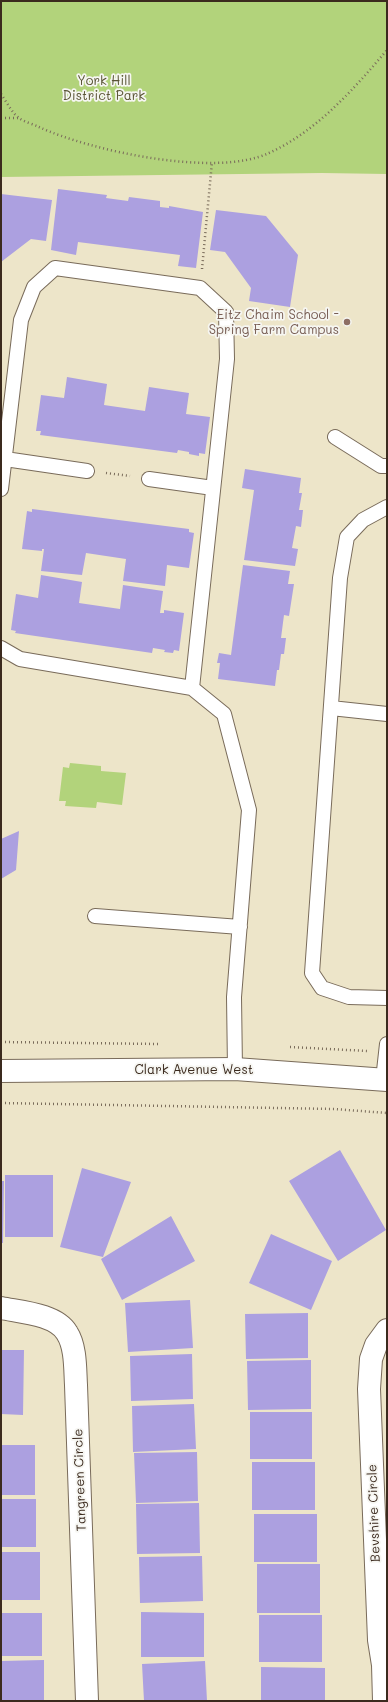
<!DOCTYPE html>
<html>
<head>
<meta charset="utf-8">
<style>
	body { margin:0 }
	#map { position:relative; width:388px; height:1702px; overflow:hidden; background:#ede5c9; font-family:Mali,sans-serif }
	canvas { display:block }
	.frame { position:absolute; inset:0; border:2px solid #3b2a1e; pointer-events:none }
</style>
</head>
<body>
<div id="map">
<canvas width="388" height="1702"></canvas>
<div class="frame"></div>
</div>
<script>
const g = document.querySelector('canvas').getContext('2d');
g.lineJoin = 'round';
function paint(path, color) {
  g.fillStyle = color;
  g.fill(path, 'evenodd');
}
function trace(path, color, width, dash) {
  g.strokeStyle = color;
  g.lineWidth = width;
  g.lineCap = dash ? 'butt' : 'round';
  g.setLineDash(dash || []);
  g.stroke(path);
}
function write(font, color, halo, rows, align = 'center') {
  g.font = font + ' Mali,sans-serif';
  g.lineWidth = 3.5;
  g.setLineDash([]);
  g.textBaseline = 'middle';
  g.strokeStyle = halo;
  g.fillStyle = color;
  for (const [text, x, y, turn = 0] of rows) {
    g.save();
    g.translate(x, y);
    g.rotate((+turn || 0) * Math.PI / 180);
    g.textAlign = isNaN(turn) ? turn : align;
    if (halo) g.strokeText(text, 0, 0);
    g.fillText(text, 0, 0);
    g.restore();
  }
}
const green = new Path2D(`
	M1 1H387V174L322 173 1 177Z
	M70 763 101 766V771L126 773 122 805 97 802 96 808 65 806 66 801H59L63 767 69 768Z`);
const building = new Path2D(`
	M58 189 107 195 106 198 128 201 129 197 160 201V207L169 208V206L203 212 196 268 178 266 180 255 78 242 76 255 51 250Z
	M1 194 52 200 46 241 31 239 1 262Z
	M216 210 266 216 298 255 290 307 249 301 251 288 225 252 210 250Z
	M67 377 107 384 104 405 145 411 149 387 189 393 186 414 210 417 205 454 199 453V456L189 454V452L178 450 177 453 40 435 41 431H36L41 395 64 398Z
	M245 469 301 478 299 493H302L299 510H303L301 527 296 526 292 548 298 549 295 566 244 560 254 490 242 488Z
	M32 509 189 529V532L194 533 189 568 167 565 165 586 123 581 126 559 86 553 82 575 41 571 44 549H42V551L22 549 27 511 32 512Z
	M243 565 290 571 288 584H294L289 616 284 615 281 638H286L284 654H281L279 670H277L275 686 218 679 220 663H217L219 653 231 655Z
	M41 575 82 582 79 603 120 609 123 585 163 591 160 613H164V610L184 613 179 651 174 650 173 653 164 652 165 650 153 648 152 653 15 633 16 631 11 630 16 594 38 598Z
	M19 831 16 870 1 879V839Z
	M340 1150 386 1230 338 1261 289 1181Z
	M82 1168 131 1182 103 1257 60 1247Z
	M5 1175H53V1237H5Z
	M1 1181H4L3 1243H1Z
	M171 1216 195 1261 122 1300 101 1259Z
	M271 1234 332 1261 311 1310 249 1283Z
	M190 1300 193 1348 128 1352 125 1303Z
	M308 1313V1358L246 1359 245 1314Z
	M1 1350H24L23 1415 1 1414Z
	M192 1354 193 1399 131 1401 130 1356Z
	M311 1360V1409L248 1410 247 1361Z
	M194 1404 196 1449 133 1452 132 1406Z
	M250 1412H312V1459H250Z
	M1 1445H35V1495H1Z
	M197 1452 198 1501 136 1503 134 1453Z
	M252 1462H315V1510H252Z
	M1 1499H36V1547H1Z
	M199 1503 200 1553 137 1554 136 1504Z
	M254 1514H317V1562H254Z
	M1 1552H40V1600H1Z
	M202 1556 203 1601 140 1603 139 1557Z
	M257 1564H320V1613H257Z
	M141 1612 204 1613V1657H141Z
	M1 1613H42V1656H1Z
	M259 1615H322V1662H259Z
	M44 1660V1701H1V1661Z
	M205 1661 207 1701H144L142 1664Z
	M261 1667 325 1668V1701H261Z`);
const path = new Path2D(`
	M1 94C6 101 12 113 19 118 24 122 33 124 39 127 91 151 216 178 269 153 317 131 353 90 387 50
	M1 118H18
	M202 269 212 162
	M106 473 130 476
	M1 1042 159 1044
	M290 1047 367 1051
	M1 1103 334 1109 387 1113`);
const lane = new Path2D(`
	M335 437 381 466H387
	M5 459 87 471
	M149 479 213 488
	M1 489 21 320 34 287 55 268 200 288 226 312 227 359 192 688
	M387 507 363 520 347 537 340 578 312 973 322 988 349 997 387 998
	M1 648 20 659 192 688 224 714 249 810 234 997 235 1069
	M331 708 387 714
	M95 916 240 927
	M383 1080 387 1044`);
const street = new Path2D(`
	M1 1308C20 1312 56 1314 67 1333 76 1347 75 1369 76 1385L87 1701
	M384 1701 383 1665 379 1640 369 1389 371 1359 376 1345 387 1330`);
const secondary = new Path2D(`
	M1 1071 235 1069 387 1080`);
const markers = [
	[347,322,4,"#8d6e63"]
];
const parkNames = [
	["York Hill",104,81],
	["District Park",104,96]
];
const educationNames = [
	["Eitz Chaim School -",339,315],
	["Spring Farm Campus",339,330]
];
const streetNames = [
	["Clark Avenue West",194,1070],
	["Tangreen Circle",80,1480,-92],
	["Bevshire Circle",374,1513,-92]
];
paint(green, '#b2d37b');
paint(building, '#aca0e0');
trace(lane, '#796b5a', 16);
trace(street, '#796b5a', 24);
trace(secondary, '#796b5a', 24);
trace(path, '#796b5a', 2.5, [1, 3]);
trace(lane, '#fff', 14);
trace(street, '#fff', 22);
trace(secondary, '#fff', 22);
for (const [x, y, r, color] of markers) {
  const dot = new Path2D();
  dot.arc(x, y, r, 0, 2 * Math.PI);
  g.fillStyle = color;
  g.fill(dot);
  trace(dot, '#f6f6f2', 1.5);
}
write('13px', '#595435', '#f6f6f2', parkNames);
write('13px', '#785e54', '#f6f6f2', educationNames, 'right');
write('13px', '#3b2a1e', '#f6f6f2', streetNames);
</script>
</body>
</html>
